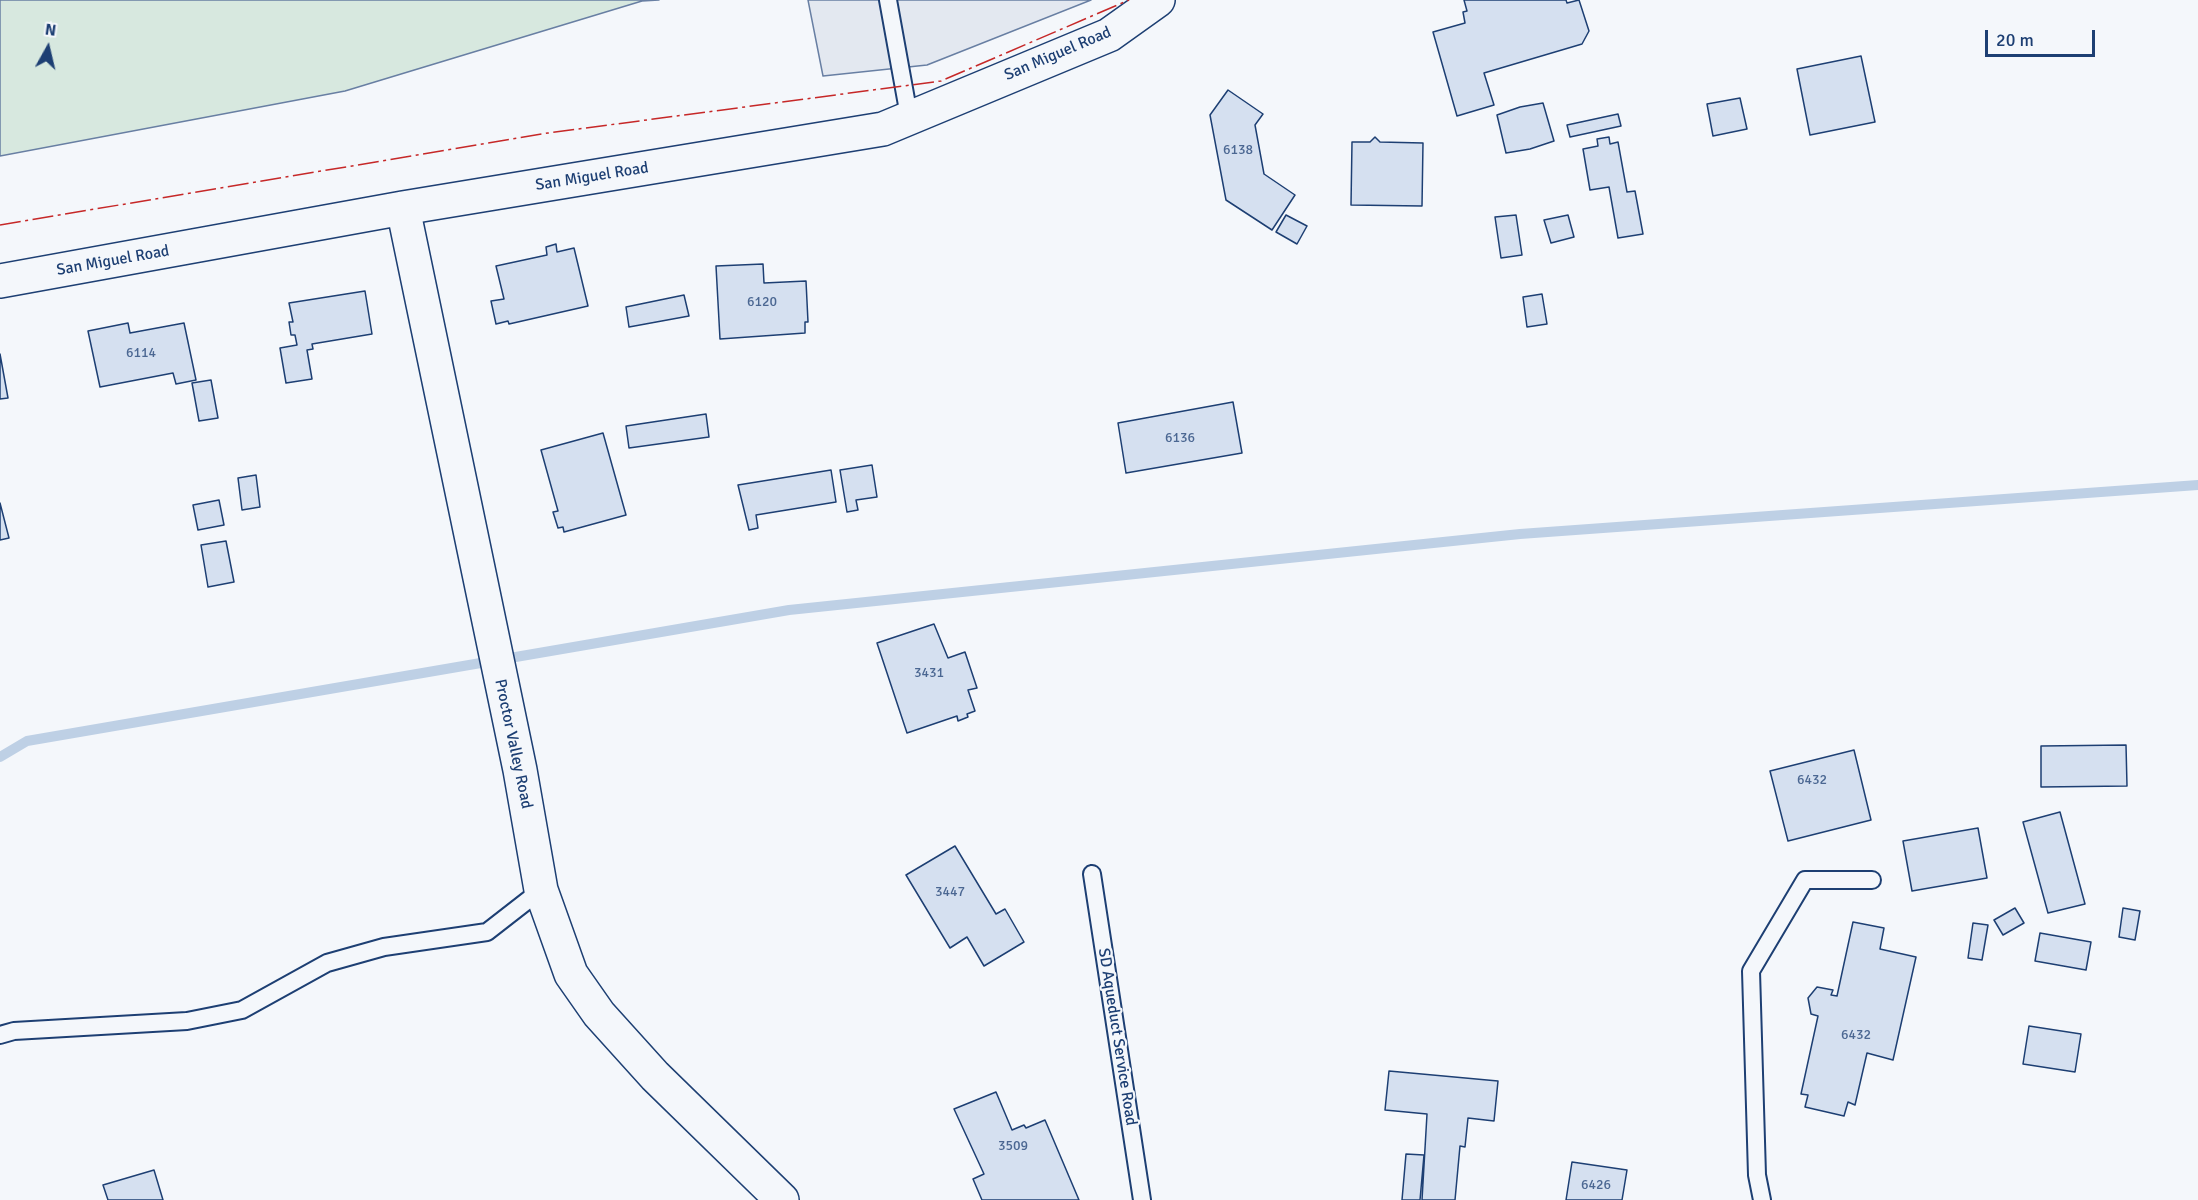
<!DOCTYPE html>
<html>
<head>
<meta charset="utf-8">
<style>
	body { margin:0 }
	#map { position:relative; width:2198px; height:1200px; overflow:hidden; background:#f4f7fb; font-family:Signika,sans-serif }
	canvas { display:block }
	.north { position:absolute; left:18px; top:18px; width:60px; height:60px; -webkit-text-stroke:4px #f4f7fb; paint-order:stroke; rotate:8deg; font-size:16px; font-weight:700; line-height:24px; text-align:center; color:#1d3f73 }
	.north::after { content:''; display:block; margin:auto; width:21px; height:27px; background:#1d3f73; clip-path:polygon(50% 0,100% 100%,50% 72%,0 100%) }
	.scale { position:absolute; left:1985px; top:30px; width:110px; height:27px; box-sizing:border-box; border:3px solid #1d3f73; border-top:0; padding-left:8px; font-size:18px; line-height:21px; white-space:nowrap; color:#1d3f73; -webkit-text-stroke:4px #f4f7fb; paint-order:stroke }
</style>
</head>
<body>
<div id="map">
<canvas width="2198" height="1200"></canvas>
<div class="north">N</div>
<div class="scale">20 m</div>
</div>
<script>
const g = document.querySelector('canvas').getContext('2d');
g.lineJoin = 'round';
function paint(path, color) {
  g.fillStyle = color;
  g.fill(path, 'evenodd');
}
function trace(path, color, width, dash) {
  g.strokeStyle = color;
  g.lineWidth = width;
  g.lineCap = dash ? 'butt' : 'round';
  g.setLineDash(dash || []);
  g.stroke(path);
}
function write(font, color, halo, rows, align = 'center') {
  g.font = font + ' Signika,sans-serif';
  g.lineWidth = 4.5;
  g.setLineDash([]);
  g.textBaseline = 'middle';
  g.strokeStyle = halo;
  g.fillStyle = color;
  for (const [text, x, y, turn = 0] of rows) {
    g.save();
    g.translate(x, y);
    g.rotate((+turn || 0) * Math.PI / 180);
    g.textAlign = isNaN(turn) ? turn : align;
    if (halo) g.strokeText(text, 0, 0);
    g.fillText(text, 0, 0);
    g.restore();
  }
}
const green = new Path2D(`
	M0 0H659L642 1 345 91 0 156Z`);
const parking = new Path2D(`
	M808 0H1091L927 65 823 76Z`);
const stream = new Path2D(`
	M0 757 27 741 789 610 1520 534 2198 485`);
const building = new Path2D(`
	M1464 0H1566L1567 3 1579 0 1589 31 1582 44 1484 73 1494 105 1457 116 1433 32 1465 23 1463 12 1467 11Z
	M1861 56 1875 122 1810 135 1797 69Z
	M1228 90 1263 114 1255 125 1264 174 1295 195 1272 230 1226 200 1210 115Z
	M1740 98 1747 129 1713 136 1707 104Z
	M1543 103 1554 141 1530 149 1506 153 1497 115 1520 107Z
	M1618 114 1621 126 1570 137 1567 125Z
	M1375 137 1380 142 1423 143 1422 206 1351 205 1352 142H1370Z
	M1609 137 1610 144 1618 142 1627 192 1635 191 1643 234 1618 238 1609 187 1590 190 1583 149 1598 146 1597 139Z
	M1286 215 1307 226 1297 244 1276 232Z
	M1516 215 1522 255 1501 258 1495 217Z
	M1568 215 1574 237 1551 243 1544 220Z
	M556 244 557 252 574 248 588 306 509 324 508 321 496 324 491 301 504 299 496 266 547 255 546 247Z
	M763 264 764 283 806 281 808 322H805V333L720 339 716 266Z
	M365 291 372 334 312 344 313 349 307 350 312 379 286 383 280 348 297 345 295 335H291L289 322H293L289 303Z
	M1542 294 1547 324 1527 327 1523 297Z
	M684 295 689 316 629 327 626 307Z
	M128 323 130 333 184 323 196 380 176 384 173 373 100 387 88 331Z
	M0 354 8 398 0 399Z
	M211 380 218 418 199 421 192 383Z
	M1233 402 1242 453 1126 473 1118 423Z
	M706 414 709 437 629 448 626 426Z
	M603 433 626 515 564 532 563 527 558 528 553 512 558 511 541 450Z
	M872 465 877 497 856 500 858 510 847 512 840 470Z
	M831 470 836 502 756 515 758 528 749 530 738 485Z
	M256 475 260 507 242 510 238 478Z
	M219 500 224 525 198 530 193 505Z
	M0 503 9 538 0 540Z
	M226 541 234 582 208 587 201 545Z
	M934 624 948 658 965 652 977 688 968 690 975 711 967 714 968 717 958 721 957 716 907 733 877 643Z
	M2126 745 2127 786 2041 787V746Z
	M1854 750 1871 820 1788 841 1770 771Z
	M2060 812 2085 904 2048 913 2023 822Z
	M1978 828 1987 878 1912 891 1903 841Z
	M955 846 996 914 1005 909 1024 942 984 966 967 937 950 948 906 875Z
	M2015 908 2024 923 2003 935 1994 920Z
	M2123 908 2140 911 2135 940 2119 937Z
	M1853 922 1884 928 1880 949 1916 957 1893 1060 1867 1053 1855 1105 1848 1102 1844 1116 1805 1107 1808 1095 1801 1094 1818 1016 1811 1014 1808 998 1817 987 1833 990 1831 995 1837 996Z
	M1973 923 1988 925 1982 960 1968 958Z
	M2040 933 2091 942 2086 970 2035 961Z
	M2029 1026 2081 1034 2075 1072 2023 1064Z
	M1389 1071 1498 1081 1494 1121 1468 1118 1465 1147 1460 1146 1455 1200H1422L1427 1114 1385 1110Z
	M996 1092 1012 1130 1024 1125 1026 1128 1045 1120 1079 1200H982L973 1179 984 1174 954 1109Z
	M1406 1154 1424 1155 1420 1200H1402Z
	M1572 1162 1627 1170 1622 1200H1566Z
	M154 1170 163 1200H108L103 1185Z`);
const service = new Path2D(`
	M888 0 909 116
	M1092 874 1142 1200
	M0 1035 14 1031 187 1021 242 1010 327 963 384 947 487 932 541 890
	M1762 1200 1757 1175 1751 971 1805 880H1872`);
const tertiary = new Path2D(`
	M403 208 520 770 541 890 571 974 599 1014 655 1076 782 1200
	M0 281 403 208 883 129 1109 35 1158 0`);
const power = new Path2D(`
	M0 225 548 133 941 81 1129 0`);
const numberNames = [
	["6138",1238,150],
	["6120",762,302],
	["6114",141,353],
	["6136",1180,438],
	["3431",929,673],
	["6432",1812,780],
	["3447",950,892],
	["6432",1856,1035],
	["3509",1013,1146],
	["6426",1596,1185]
];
const streetNames = [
	["San Miguel Road",1058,54,-23],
	["San Miguel Road",592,177,-9],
	["San Miguel Road",113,261,-10],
	["Proctor Valley Road",513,744,78],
	["SD Aqueduct Service Road",1117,1037,81]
];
paint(green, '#d7e8df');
trace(green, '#687fa3', 1.5);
paint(parking, '#e3e8f0');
trace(parking, '#687fa3', 1.5);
trace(stream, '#bed0e5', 10);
paint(building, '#d5e0f0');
trace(building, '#1d3f73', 1.5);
trace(service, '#1d3f73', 20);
trace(tertiary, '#1d3f73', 36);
trace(service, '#f4f7fb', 16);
trace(tertiary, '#f4f7fb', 33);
trace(power, '#c62828', 1.5, [21, 4.5, 3, 4.5]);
write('14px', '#4b6792', null, numberNames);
write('16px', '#1d3f73', '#f4f7fb', streetNames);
</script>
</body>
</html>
